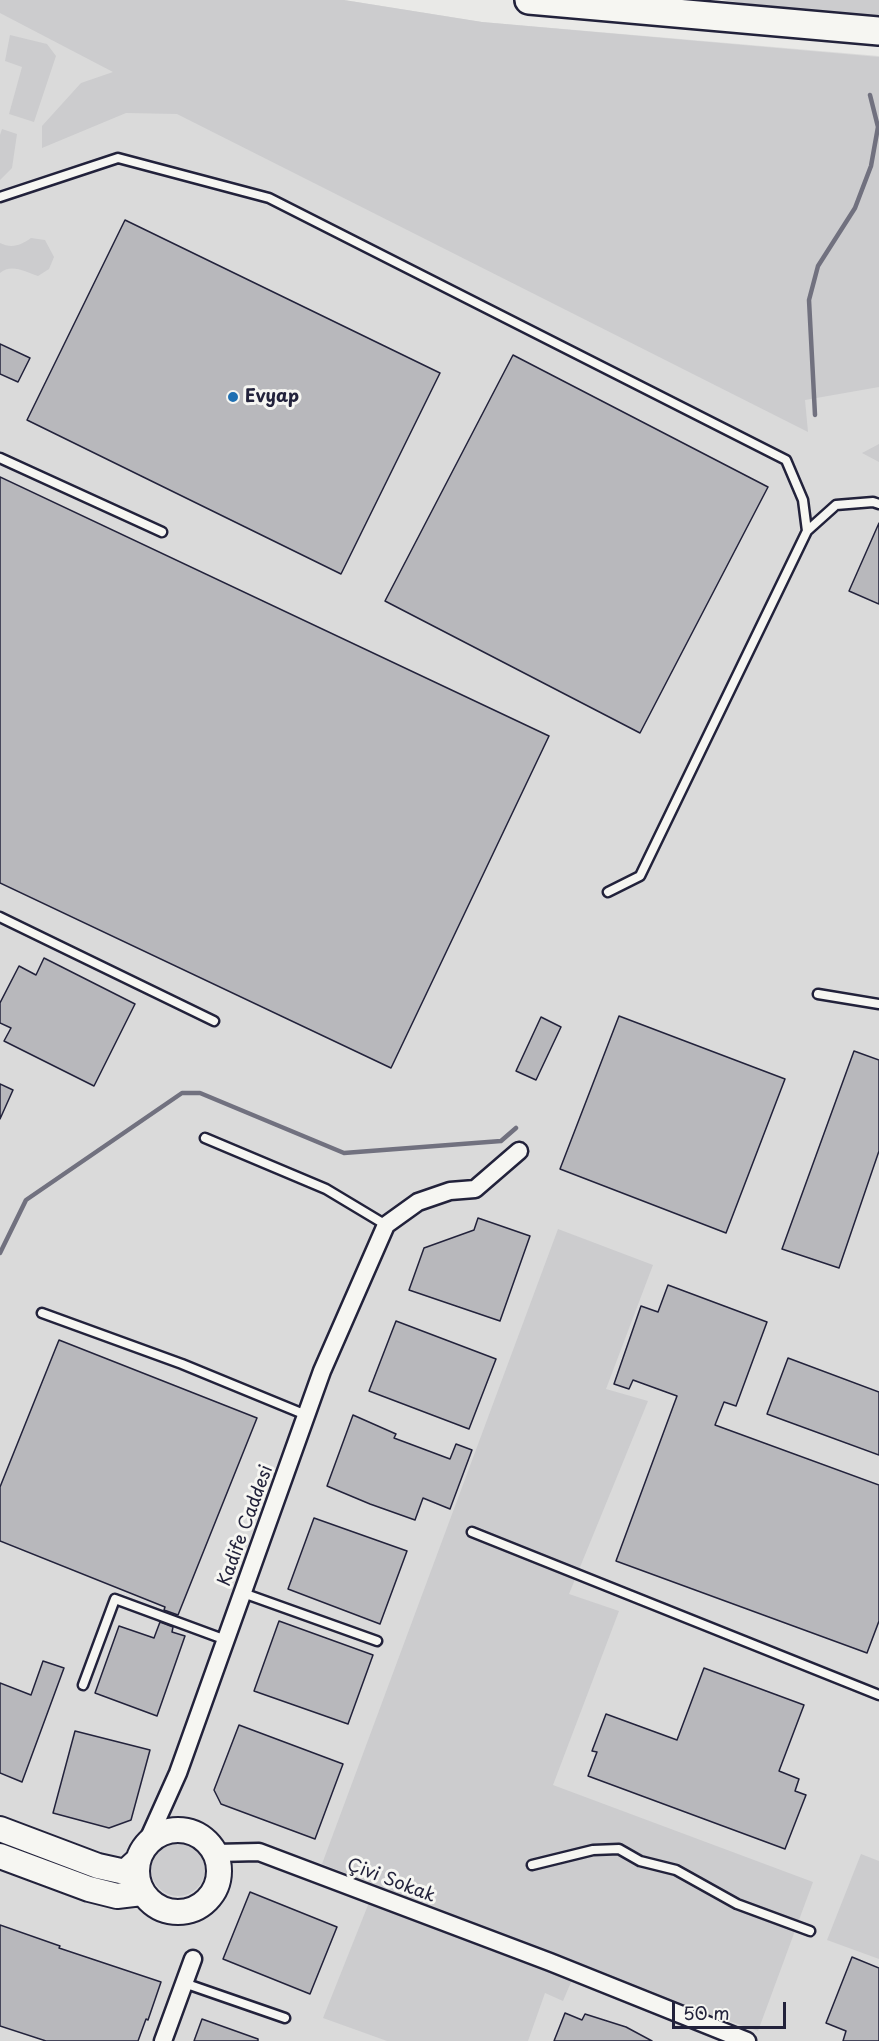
<!DOCTYPE html>
<html>
<head>
<meta charset="utf-8">
<style>
	body { margin:0 }
	#map { position:relative; width:879px; height:2041px; overflow:hidden; background:#e9e9e7; font-family:"Playpen Sans",sans-serif }
	canvas { display:block }
	.scale { position:absolute; left:672px; top:2002px; width:114px; height:27px; box-sizing:border-box; border:3px solid #22223b; border-top:0; padding-left:8px; font-size:18px; line-height:21px; white-space:nowrap; color:#22223b; -webkit-text-stroke:4px #f6f6f2; paint-order:stroke }
</style>
</head>
<body>
<div id="map">
<canvas width="879" height="2041"></canvas>
<div class="scale">50 m</div>
</div>
<script>
const g = document.querySelector('canvas').getContext('2d');
g.lineJoin = 'round';
function paint(path, color) {
  g.fillStyle = color;
  g.fill(path, 'evenodd');
}
function trace(path, color, width, dash) {
  g.strokeStyle = color;
  g.lineWidth = width;
  g.lineCap = dash ? 'butt' : 'round';
  g.setLineDash(dash || []);
  g.stroke(path);
}
function write(font, color, halo, rows, align = 'center') {
  g.font = font + ' "Playpen Sans",sans-serif';
  g.lineWidth = 6;
  g.setLineDash([]);
  g.textBaseline = 'middle';
  g.strokeStyle = halo;
  g.fillStyle = color;
  for (const [text, x, y, turn = 0] of rows) {
    g.save();
    g.translate(x, y);
    g.rotate((+turn || 0) * Math.PI / 180);
    g.textAlign = isNaN(turn) ? turn : align;
    if (halo) g.strokeText(text, 0, 0);
    g.fillText(text, 0, 0);
    g.restore();
  }
}
const built = new Path2D(`
	M0 0H344L482 22 879 56V2041H0Z`);
const green = new Path2D(`
	M0 0H344L482 22 879 57V387L805 400 808 432 177 114 126 113 42 148V126L81 83 113 72 0 13Z
	M722 0H879V17L742 3Z
	M10 35 47 44 56 56 34 122 9 114 22 67 5 61Z
	M2 129 17 134 12 168 0 180V135Z
	M31 238 45 240 54 257 49 269 38 276C26 272 11 263 0 273V243C12 249 21 245 31 238Z
	M879 444V462L862 453Z
	M558 1229 653 1265 606 1389 648 1401 569 1594 619 1611 553 1785 813 1882 758 2031 577 1968 563 2001 545 1993 528 2041H387L323 2018 376 1885 322 1864Z
	M151 1869a27 27 0 1 1 54 0a27 27 0 1 1-54 0Z
	M861 1854 879 1861V1959L827 1940Z`);
const stream = new Path2D(`
	M815 415 809 300 818 266 855 208 871 166 878 127 870 95
	M0 1253 26 1200 182 1093H200L344 1153 501 1141 516 1128`);
const building = new Path2D(`
	M125 220 440 373 341 574 27 420Z
	M0 344 30 358 18 382 0 374Z
	M513 355 768 487 640 733 385 601Z
	M0 477 549 736 391 1068 0 883Z
	M879 523V604L849 591Z
	M44 958 135 1004 94 1086 4 1041 11 1028 0 1023V1003L19 966 36 975Z
	M619 1016 785 1079 726 1233 560 1169Z
	M541 1017 561 1027 536 1080 516 1071Z
	M854 1051 879 1060V1151L839 1268 782 1249Z
	M0 1084 13 1090 0 1119Z
	M478 1218 530 1236 500 1321 409 1290 424 1248 474 1230Z
	M668 1285 767 1322 736 1406 724 1402 715 1425 879 1485V1621L867 1653 616 1561 677 1396 633 1380 629 1389 614 1384 641 1306 658 1312Z
	M396 1321 496 1359 469 1429 369 1391Z
	M59 1340 257 1418 178 1615 164 1610 165 1607 0 1541V1487Z
	M788 1358 879 1392V1455L767 1414Z
	M353 1415 396 1434 394 1438 450 1459 456 1444 472 1450 450 1509 423 1498 415 1520 370 1504 327 1486Z
	M314 1518 407 1551 380 1624 288 1589Z
	M279 1621 373 1655 348 1724 254 1691Z
	M160 1622 173 1627 172 1632 185 1636 157 1716 95 1693 119 1626 154 1638Z
	M43 1661 64 1668 22 1782 0 1773V1683L31 1695Z
	M704 1668 804 1705 779 1771 799 1779 795 1791 806 1795 785 1849 588 1776 597 1752 592 1751 606 1714 677 1740Z
	M239 1725 343 1764 315 1839 221 1804 214 1790Z
	M75 1731 150 1750 131 1820 109 1828 53 1813Z
	M250 1892 337 1927 310 1994 223 1959Z
	M0 1925 60 1946 59 1948 161 1982 148 2020 146 2019 138 2041H46L0 2026Z
	M852 1957 879 1968V2041H843L846 2031 826 2023Z
	M565 2013 582 2020 585 2014 626 2027 652 2041H554Z
	M202 2019 258 2039V2041H194Z`);
const lane = new Path2D(`
	M0 197 118 158 269 198 786 460 803 500 807 531 640 876 608 892
	M0 458 162 532
	M807 531 836 505 873 502 879 504
	M0 917 214 1021
	M818 994 879 1004
	M205 1138 326 1189 386 1225
	M42 1313 182 1364 306 1415
	M472 1532 879 1695
	M243 1593 377 1641
	M83 1685 115 1599 226 1640
	M532 1865 593 1850 619 1849 640 1861 676 1870 737 1904 810 1931
	M184 1983 285 2018`);
const street = new Path2D(`
	M147 1842 178 1773 322 1371 386 1225 418 1202 450 1191 475 1189 519 1151
	M216 1853 259 1852 550 1962 747 2041
	M163 2041 193 1959`);
const secondary = new Path2D(`
	M0 1829 98 1866 125 1872 137 1861
	M137 1871a41 41 0 1 1 82 0a41 41 0 1 1-82 0Z
	M0 1856 89 1889 117 1896 142 1893`);
const primary = new Path2D(`
	M529 0 879 31`);
const markers = [
	[233,397,6,"#1f6fb2"]
];
const poiNames = [
	["Evyap",245,397]
];
const streetNames = [
	["Kadife Caddesi",246,1526,-70],
	["Çivi Sokak",391,1881,21]
];
paint(built, '#dadada');
paint(green, '#ccccce');
trace(stream, '#71717f', 4.5);
paint(building, '#b8b8bc');
trace(building, '#22223b', 1.5);
trace(lane, '#22223b', 13);
trace(street, '#22223b', 21);
trace(secondary, '#22223b', 28);
trace(primary, '#22223b', 32);
trace(lane, '#f6f6f2', 8);
trace(street, '#f6f6f2', 16);
trace(secondary, '#f6f6f2', 24);
trace(primary, '#f6f6f2', 27);
for (const [x, y, r, color] of markers) {
  const dot = new Path2D();
  dot.arc(x, y, r, 0, 2 * Math.PI);
  g.fillStyle = color;
  g.fill(dot);
  trace(dot, '#f6f6f2', 2);
}
write('bold 18px', '#22223b', '#f6f6f2', poiNames, 'left');
write('18px', '#22223b', '#f6f6f2', streetNames);
</script>
</body>
</html>
